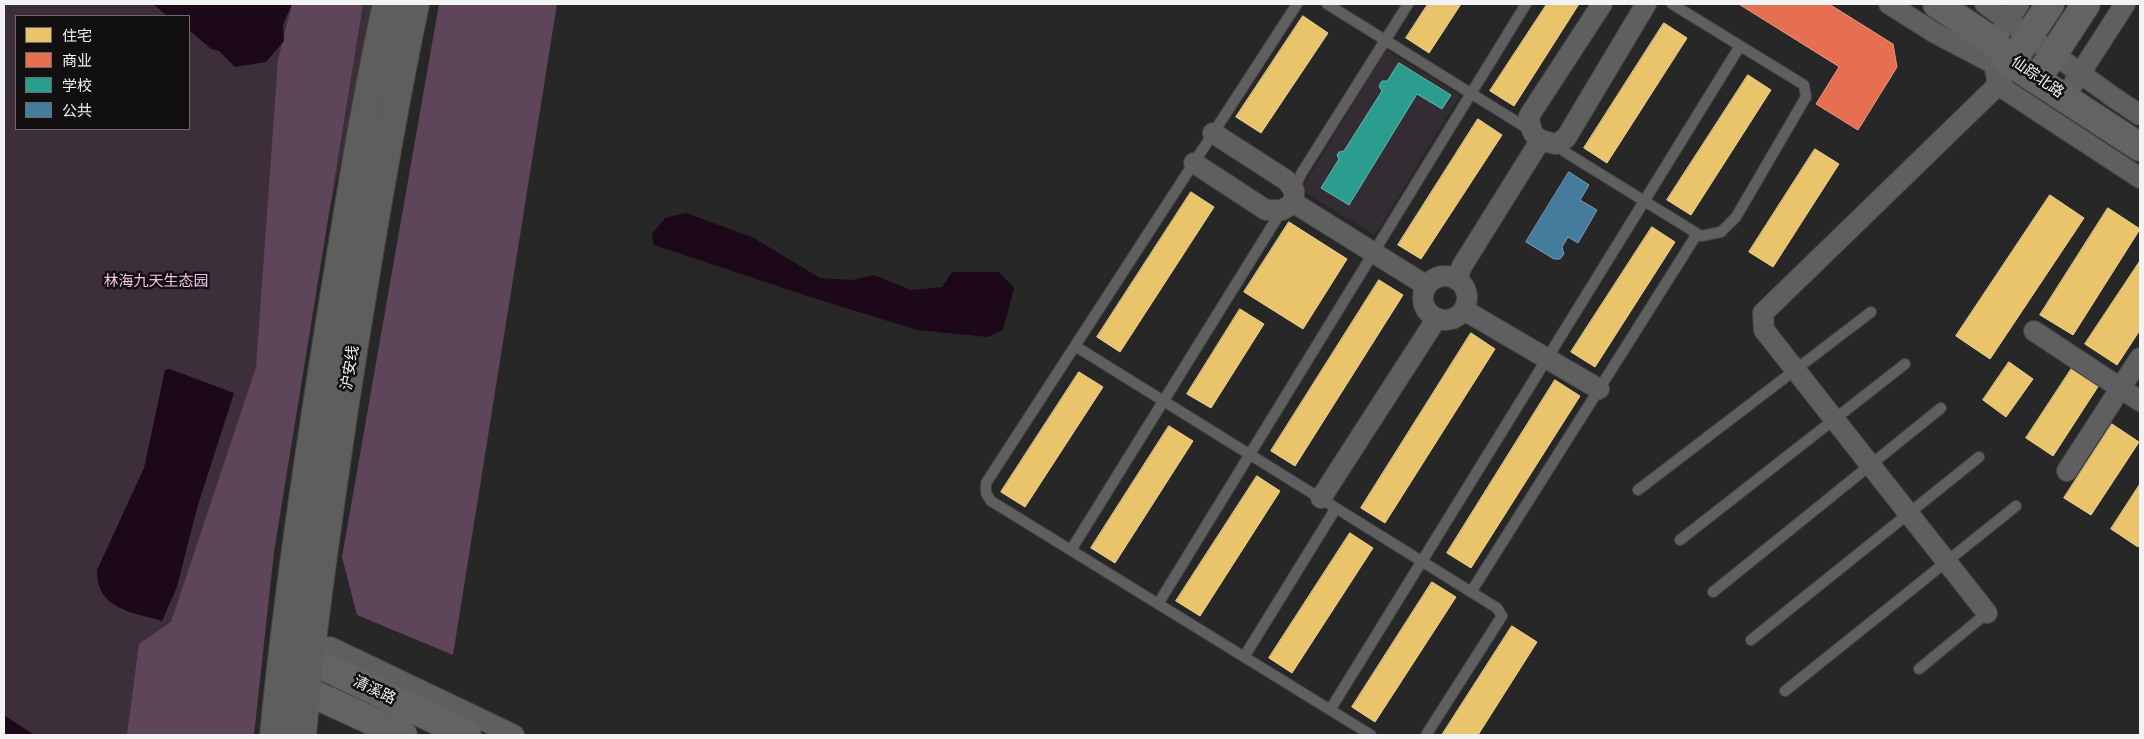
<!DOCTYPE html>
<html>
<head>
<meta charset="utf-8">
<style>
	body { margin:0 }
	#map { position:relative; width:2144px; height:739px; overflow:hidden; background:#282728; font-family:"Nunito Sans","Noto Sans SC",sans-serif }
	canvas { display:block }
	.frame { position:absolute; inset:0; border:5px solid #f4f3f4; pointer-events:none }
	.legend { position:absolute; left:15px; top:15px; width:175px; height:115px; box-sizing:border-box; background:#110f10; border:1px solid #6c6a6b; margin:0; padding:6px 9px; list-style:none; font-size:15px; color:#f4f3f4 }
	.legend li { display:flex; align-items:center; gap:10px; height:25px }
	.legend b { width:25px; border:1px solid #6c6a6b }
</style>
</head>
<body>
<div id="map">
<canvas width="2144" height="739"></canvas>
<div class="frame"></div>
<ul class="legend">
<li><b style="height:14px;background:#e9c46a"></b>住宅</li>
<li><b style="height:14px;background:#e76f51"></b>商业</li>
<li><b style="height:14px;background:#2a9d8f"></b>学校</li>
<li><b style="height:14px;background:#457b9d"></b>公共</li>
</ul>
</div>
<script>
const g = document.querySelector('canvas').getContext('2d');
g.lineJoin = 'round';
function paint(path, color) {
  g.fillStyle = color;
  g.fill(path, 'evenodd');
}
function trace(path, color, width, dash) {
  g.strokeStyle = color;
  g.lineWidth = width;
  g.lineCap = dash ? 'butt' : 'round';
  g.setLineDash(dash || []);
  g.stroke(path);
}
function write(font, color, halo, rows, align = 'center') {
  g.font = font + ' "Nunito Sans","Noto Sans SC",sans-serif';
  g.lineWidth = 5;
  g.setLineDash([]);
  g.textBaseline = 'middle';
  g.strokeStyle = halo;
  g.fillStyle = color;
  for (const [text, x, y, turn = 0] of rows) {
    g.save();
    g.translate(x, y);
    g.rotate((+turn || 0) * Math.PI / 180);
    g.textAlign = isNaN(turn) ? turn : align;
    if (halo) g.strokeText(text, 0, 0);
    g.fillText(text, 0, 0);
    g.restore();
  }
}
const built = new Path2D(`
	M1386 50 1460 95 1375 235 1301 190Z`);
const green = new Path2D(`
	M4 4H378L243 577 234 735H4ZM16 16H189V129H16Z`);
const forest = new Path2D(`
	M292 4H363L274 552 254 735H127L139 644 171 622 256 367 278 60Z
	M439 4H557L453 655 357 615 342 557Z`);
const water = new Path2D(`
	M153 4H292L283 25 284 41 266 62 235 67 219 51 211 49 189 30V16H167Z
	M686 213 752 237 820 278 853 280 874 275 911 290 942 287 952 272H999L1014 288 1003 330 988 337 917 330 807 296 654 245 652 234 665 218Z
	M170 369 234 393 197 508 177 587 162 621C132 612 96 609 97 570L144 468 165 370Z
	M4 715 34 735H4Z`);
const homes = new Path2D(`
	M1428 4H1461L1429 53 1406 38Z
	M1547 4H1579L1514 106 1490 91Z
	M1303 16 1328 33 1261 133 1236 117Z
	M1664 23 1687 38 1607 163 1584 148Z
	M1748 75 1771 90 1691 215 1667 200Z
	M1478 119 1502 135 1421 259 1398 245Z
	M1815 149 1839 164 1773 267 1749 252Z
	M1191 192 1214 207 1120 352 1097 337Z
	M2050 195 2084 218 1990 359 1956 336Z
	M2108 208 2140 229 2073 335 2040 315Z
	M1289 222 1347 259 1303 329 1244 292Z
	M1652 227 1675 242 1595 367 1571 352Z
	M2140 261V330L2117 365 2085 344Z
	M1379 280 1403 295 1295 466 1271 451Z
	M1240 309 1264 324 1211 408 1187 394Z
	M1471 333 1495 349 1385 523 1361 508Z
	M2009 362 2033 379 2006 417 1983 400Z
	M2074 365 2101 382 2053 456 2026 438Z
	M1079 372 1103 387 1025 507 1001 492Z
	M1555 380 1580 396 1471 568 1447 553Z
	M2112 424 2139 442 2091 515 2064 498Z
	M1169 426 1193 441 1115 563 1091 548Z
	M1257 476 1280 491 1200 616 1176 601Z
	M2140 484V543L2138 547 2111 529Z
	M1350 533 1373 548 1292 673 1269 658Z
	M1432 582 1456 597 1375 722 1352 707Z
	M1512 626 1537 642 1478 735H1442Z`);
const shops = new Path2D(`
	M1739 4H1829L1893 44 1897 67 1858 130 1816 104 1839 67Z`);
const schools = new Path2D(`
	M1399 63 1451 95 1442 109 1417 94 1349 205 1321 188 1339 159 1337 155 1339 152 1344 151 1382 91 1379 86 1382 81H1387Z`);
const public = new Path2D(`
	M1569 172 1589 185 1580 200 1597 210 1578 243 1568 237 1562 247 1564 254 1560 259H1554L1526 242Z`);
const lane = new Path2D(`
	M1297 4 986 483V493L991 501 1371 735
	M1327 4 1530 130
	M1556 144 1565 152 1701 236 1721 232 1736 217 1806 97 1804 85 1672 4
	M1294 190 1301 174 1408 4
	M1075 346 1497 608 1502 616 1426 735
	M1638 490 1871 312
	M1680 540 1905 364
	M1071 550 1282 210
	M1471 592 1697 234
	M1713 592 1941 408
	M1158 604 1526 4
	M1751 640 1979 457
	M1244 657 1336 508
	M1919 669 1987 613
	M1785 691 2016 506
	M1330 710 1740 46`);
const street = new Path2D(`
	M1602 4 1529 116C1531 137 1536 140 1556 144L1566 138 1646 4
	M1889 4 1935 33 1994 64 1998 85 2140 178
	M1985 4 2113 97 2140 115
	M2001 31 2019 4
	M2074 83 2125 4
	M1194 163 1266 210H1282L1294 203V190L1286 180 1213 133
	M1294 203 1427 286
	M1423 298a22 22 0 1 1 44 0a22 22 0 1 1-44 0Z
	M1457 280 1462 266 1540 141
	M1464 310 1599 389
	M2034 331 2140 401
	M2067 471 2140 358
	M1321 498 1437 318
	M1987 613 1764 330 1763 313 1998 85 2011 63
	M330 647 514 735`);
const secondary = new Path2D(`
	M1937 4 1994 42 2011 63 2140 147
	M2011 63 2050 4
	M2037 79 2086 4
	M290 650 467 735
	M285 681 403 735`);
const highway = new Path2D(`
	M274 735C287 601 307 468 328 335 346 224 363 113 387 4
	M302 735C312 626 328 518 344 409 365 274 387 138 415 4`);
const streetNames = [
	["仙踪北路",2037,78,35],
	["沪安线",351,368,-81],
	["清溪路",374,691,26]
];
const parkNames = [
	["林海九天生态园",156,282]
];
paint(built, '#332c32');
paint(green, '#3d2f3a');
paint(forest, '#5e4559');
paint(water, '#1c0819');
paint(homes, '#e9c46a');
trace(homes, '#ecd293', 1);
paint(shops, '#e76f51');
trace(shops, '#eb9782', 1);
paint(schools, '#2a9d8f');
trace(schools, '#67b7ad', 1);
paint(public, '#457b9d');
trace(public, '#7a9fb7', 1);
trace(lane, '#454445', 12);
trace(street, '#454445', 22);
trace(secondary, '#454445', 30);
trace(highway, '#454445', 30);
trace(lane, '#605f60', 10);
trace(street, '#605f60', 20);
trace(secondary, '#646264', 28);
trace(highway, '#5e5e5e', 28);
write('15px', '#f4f3f4', '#110f10', streetNames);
write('15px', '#f4c0ea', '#110f10', parkNames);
</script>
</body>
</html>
